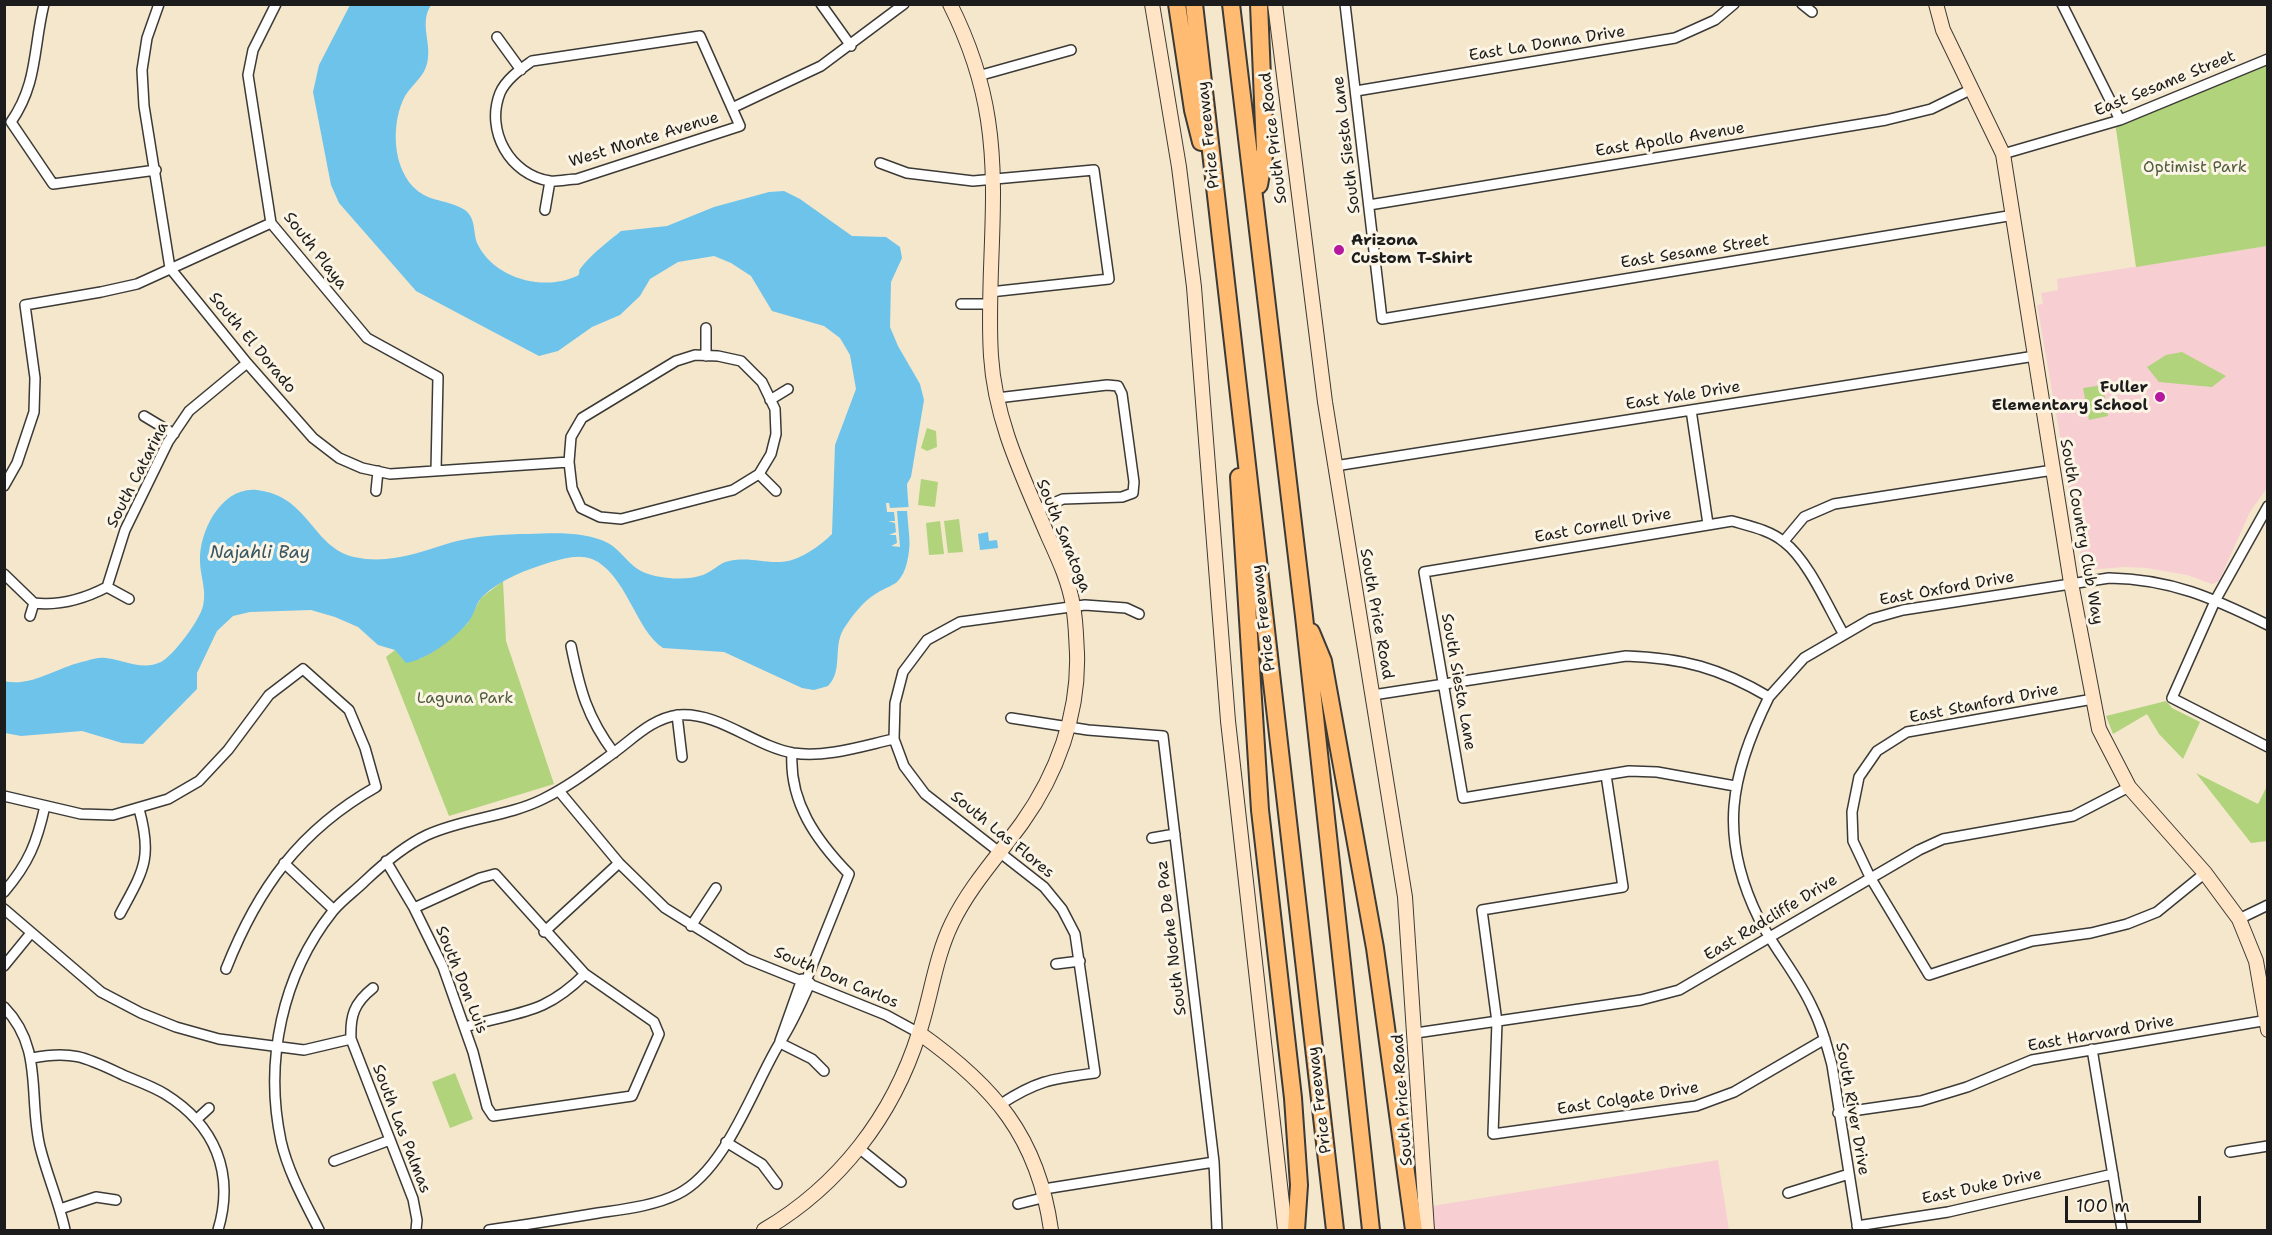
<!DOCTYPE html>
<html>
<head>
<meta charset="utf-8">
<style>
	body { margin:0 }
	#map { position:relative; width:2272px; height:1235px; overflow:hidden; background:#f4e7cc; font-family:"Shantell Sans",sans-serif }
	canvas { display:block }
	.frame { position:absolute; inset:0; border:6px solid #1c1c1c; pointer-events:none }
	.scale { position:absolute; left:2065px; top:1196px; width:136px; height:27px; box-sizing:border-box; border:3px solid #1c1c1c; border-top:0; padding-left:8px; font-size:18px; line-height:21px; white-space:nowrap; color:#1c1c1c; -webkit-text-stroke:4px #fcf5e5; paint-order:stroke }
</style>
</head>
<body>
<div id="map">
<canvas width="2272" height="1235"></canvas>
<div class="frame"></div>
<div class="scale">100 m</div>
</div>
<script>
const g = document.querySelector('canvas').getContext('2d');
g.lineJoin = 'round';
function paint(path, color) {
  g.fillStyle = color;
  g.fill(path, 'evenodd');
}
function trace(path, color, width, dash) {
  g.strokeStyle = color;
  g.lineWidth = width;
  g.lineCap = dash ? 'butt' : 'round';
  g.setLineDash(dash || []);
  g.stroke(path);
}
function write(font, color, halo, rows, align = 'center') {
  g.font = font + ' "Shantell Sans",sans-serif';
  g.lineWidth = 6;
  g.setLineDash([]);
  g.textBaseline = 'middle';
  g.strokeStyle = halo;
  g.fillStyle = color;
  for (const [text, x, y, turn = 0] of rows) {
    g.save();
    g.translate(x, y);
    g.rotate((+turn || 0) * Math.PI / 180);
    g.textAlign = isNaN(turn) ? turn : align;
    if (halo) g.strokeText(text, 0, 0);
    g.fillText(text, 0, 0);
    g.restore();
  }
}
const built = new Path2D(`
	M2267 246V488L2250 512 2219 581 2212 584 2187 575 2146 568 2124 567 2089 570 2083 568 2037 305 2043 304 2041 293 2058 290 2057 279Z
	M1718 1160 1729 1230H1433L1432 1206Z`);
const green = new Path2D(`
	M2267 59V246L2136 267 2115 122Z
	M2182 352 2226 376 2212 387 2159 382 2147 367 2166 355Z
	M2103 385 2108 416 2089 420 2083 388Z
	M927 428 936 431 937 447 927 451 921 448Z
	M921 479 938 482 935 507 918 505Z
	M959 519 963 552 948 553 944 521Z
	M940 521 944 554 929 555 926 523Z
	M503 581 506 641 554 784 449 816 386 657 395 650 420 659 467 624 481 598Z
	M2166 701 2172 708 2200 722 2183 759 2159 734 2147 714 2113 734 2106 716Z
	M2196 773 2258 804 2267 786V841L2251 843Z
	M455 1073 473 1119 450 1128 432 1082Z`);
const water = new Path2D(`
	M350 5H431C418 25 434 45 426 67 422 79 408 88 403 100 390 129 393 178 424 195 437 202 461 203 469 214 476 223 473 236 478 245 496 280 545 291 577 276 581 274 578 272 580 269 591 254 609 241 621 231L667 226 714 207 769 192 784 191 800 199 852 236 886 237 900 247 902 258 891 282 890 327 898 346 920 384 924 400 911 477 907 484C908 510 917 563 897 582 892 586 883 589 877 593 862 602 852 616 843 630 833 648 843 671 828 686L814 690 802 688 724 652 663 648C636 631 626 573 592 559 579 554 564 558 551 562 526 570 502 578 482 597 476 603 475 613 469 621 456 638 426 660 406 663L395 650 378 645 358 627 335 617 311 610 250 612 233 616 217 631 197 673V689L143 744 122 743 82 731 21 736 5 733 4 681C31 688 59 666 86 661 92 659 100 657 106 658 124 660 142 671 161 662 173 656 200 620 203 606 207 590 200 576 200 561 199 531 222 486 257 490 309 496 312 547 354 557 389 565 420 552 453 542 475 536 505 534 528 534 554 533 585 531 608 543 621 550 630 567 643 572 659 579 686 581 703 575 712 572 719 563 729 561 750 557 762 563 780 562 798 562 820 546 832 534L835 445 856 389 850 355 840 338 824 326 772 311 751 276 731 263 714 256 678 262 650 279 640 296 620 315 592 327 558 351 539 356 416 291 339 203 331 185 313 92 319 65Z
	M988 532 989 541 997 540 998 548 980 550 978 534Z`);
const pier = new Path2D(`
	M886 503H889L890 508 909 507 913 544 910 545 907 511H897L900 547 891 546 897 543 896 535H889L896 532 895 523 888 521H895L894 512H887Z`);
const street = new Path2D(`
	M44 4C33 49 38 83 11 122L53 184 156 170
	M159 4 147 38 142 70 144 106 170 268 247 363 313 438 339 458 362 468 390 474 569 462
	M276 4 253 50 248 75 271 223 367 338 438 377 436 471
	M821 4 851 46
	M1345 4 1382 319 2014 215
	M1802 4 1812 12
	M2062 4 2120 120
	M700 36 740 126 577 179C569 179 558 182 550 181 510 175 485 131 500 93 506 79 521 69 532 61Z
	M497 37 521 70
	M978 76 1071 50
	M1356 91 1675 38 1715 20 1734 4
	M732 108 821 66 904 4
	M2003 154 2120 120 2268 59
	M880 163 907 173 973 181 1094 170 1109 279 990 292
	M1369 205 1886 120 1931 109 1972 89
	M545 210 550 181
	M961 304H990
	M706 328V356
	M695 355 718 356 741 361 762 382 775 409 776 434 771 454 759 474 733 490 621 519 600 517 581 508 572 488 569 462 571 437 582 418 676 361Z
	M997 398 1107 385 1118 386 1122 394 1134 482 1133 493 1122 497 1063 499 1037 510
	M770 400 788 389
	M1691 410 1708 524
	M144 416 174 434
	M1335 466 2035 356
	M759 474 776 491
	M4 486 17 463 34 412 35 378 25 305 101 292 137 284 271 223
	M376 491 378 471
	M2268 506 2216 599 2172 698 2268 747
	M1784 541 1804 517 1834 504 2053 470
	M4 574 34 603
	M107 587 129 599
	M34 603C60 606 84 599 107 587L125 530 168 442 189 411 247 363
	M30 616 34 603
	M571 646C580 690 587 717 614 753
	M1373 695 1626 656C1683 658 1720 668 1769 697L1804 658 1871 619 1903 610 2109 578C2171 579 2213 598 2268 625
	M1769 697C1730 776 1718 836 1759 919 1775 950 1799 977 1813 1009 1822 1027 1827 1046 1832 1065L1858 1230
	M2093 699 1907 732 1877 751 1859 777 1852 812 1853 841 1870 877 1929 975 2032 941 2091 933 2127 924 2157 912 2205 873
	M677 715 682 757
	M1011 718 1088 730 1163 736 1214 1162 1217 1230
	M894 739 904 766 925 794 1044 887 1062 909 1075 934 1095 1073C1052 1079 1038 1080 1001 1104
	M792 753C789 802 816 840 849 874L806 981
	M1606 775 1623 887 1482 910 1497 1022 1493 1134 1696 1106 1734 1092 1825 1039
	M1735 786 1657 772 1629 771 1463 798 1424 572 1732 521C1749 526 1770 530 1784 542 1808 560 1828 607 1843 633
	M559 791 619 863 665 908 747 959 886 1015 919 1033
	M4 796 81 814 113 815 168 799 199 781 228 750 269 695 303 669 349 710 365 748 376 787C300 830 258 888 226 969
	M1152 838 1175 834
	M386 861 414 908 443 967 473 1052 487 1107 493 1116 632 1096 659 1034 654 1022 585 974 495 874 480 878 414 908
	M284 863 334 910
	M4 892C29 863 37 842 45 806
	M4 909 101 992 141 1013 176 1027 219 1039 304 1050 351 1039
	M120 914C143 871 153 859 139 809
	M2239 919 2268 905
	M691 926 716 888
	M544 932 619 863
	M1056 964 1080 961
	M4 966 31 933
	M373 988C354 1003 350 1016 351 1039L413 1199 417 1220 416 1230
	M4 1007C44 1048 28 1097 40 1147 47 1175 59 1202 65 1230
	M465 1027C518 1011 543 1016 585 974
	M1416 1033 1641 1000 1679 990 1919 850 1943 839 2073 816 2129 787
	M780 1041 802 979
	M780 1043 812 1059 824 1071
	M2092 1049 2122 1230
	M32 1058C73 1050 87 1058 123 1075 137 1081 152 1086 165 1094 215 1125 235 1173 218 1230
	M1838 1113 1921 1101 1967 1087 2032 1060 2268 1020
	M197 1119 209 1108
	M726 1142 762 1164 777 1184
	M860 1149 901 1182
	M2230 1152 2268 1146
	M334 1161 390 1140
	M1044 1189 1214 1162
	M1788 1193 1849 1174
	M1018 1204 1046 1197
	M60 1209 96 1197 116 1200
	M1857 1226 1948 1212 2113 1174
	M319 1230C305 1202 288 1172 281 1141 264 1061 282 975 333 911 342 900 355 891 365 881 383 864 404 846 427 835 464 818 507 817 543 799 568 787 590 770 612 754 633 739 652 718 679 715 719 712 754 746 793 753 826 758 862 746 894 739L895 703 903 672 927 640 960 622 1085 605 1126 608 1139 614
	M489 1230C526 1225 562 1219 598 1213 625 1209 654 1206 678 1194 726 1170 753 1087 779 1044 792 1024 801 1004 810 983`);
const secondary = new Path2D(`
	M1152 4 1179 167 1194 287 1228 721 1285 1230
	M1275 4 1325 402 1405 897 1427 1230
	M1936 4 1943 30 2003 154 2071 583 2099 729 2129 787 2205 873 2239 919 2256 961 2268 1030
	M919 1033C994 1086 1038 1137 1051 1230
	M764 1230C839 1186 893 1116 919 1033 931 997 935 958 952 923 970 886 998 856 1022 823 1057 774 1079 714 1077 653 1076 637 1076 621 1073 606 1069 581 1058 558 1048 536 1023 477 995 421 991 356 986 278 1000 198 988 120 982 80 968 40 950 4`);
const highway = new Path2D(`
	M1177 4 1193 110 1201 142
	M1194 4 1335 1230
	M1231 4 1304 616 1371 1230
	M1259 185 1265 150 1259 4
	M1239 477 1260 810 1293 1098 1299 1185 1296 1230
	M1311 632 1323 661 1375 948 1414 1230`);
const markers = [
	[1339,250,6,"#b5179e"],
	[2160,397,6,"#b5179e"]
];
const streetNames = [
	["East La Donna Drive",1547,44,-9],
	["East Sesame Street",2165,84,-22],
	["Price Freeway",1209,135,-96],
	["South Price Road",1274,138,-97],
	["West Monte Avenue",644,140,-17],
	["East Apollo Avenue",1670,140,-9],
	["South Siesta Lane",1347,145,-97],
	["South Playa",315,251,52],
	["East Sesame Street",1695,252,-9],
	["South El Dorado",252,343,50],
	["East Yale Drive",1683,396,-9],
	["South Catarina",138,475,-63],
	["East Cornell Drive",1603,526,-10],
	["South Country Club Way",2081,532,80],
	["South Saratoga",1063,536,68],
	["East Oxford Drive",1947,589,-10],
	["South Price Road",1376,614,80],
	["Price Freeway",1264,618,-97],
	["South Siesta Lane",1458,682,80],
	["East Stanford Drive",1984,704,-11],
	["South Las Flores",1002,835,39],
	["East Radcliffe Drive",1771,918,-31],
	["South Noche De Paz",1172,938,-97],
	["South Don Carlos",836,978,23],
	["South Don Luis",461,980,68],
	["East Harvard Drive",2101,1034,-10],
	["East Colgate Drive",1628,1099,-9],
	["Price Freeway",1320,1100,-97],
	["South Price Road",1403,1100,-94],
	["South River Drive",1852,1109,80],
	["South Las Palmas",401,1129,69],
	["East Duke Drive",1982,1187,-12]
];
const parkNames = [
	["Optimist Park",2195,168],
	["Laguna Park",465,699]
];
const poiNames = [
	["Arizona",1351,241],
	["Custom T-Shirt",1351,259],
	["Fuller",2148,388,"right"],
	["Elementary School",2148,406,"right"]
];
const waterNames = [
	["Najahli Bay",260,553]
];
paint(built, '#f7cfd2');
paint(green, '#b0d37c');
paint(water, '#6ec3eb');
paint(pier, '#f4e7cc');
trace(street, '#3c3a36', 12);
trace(secondary, '#3c3a36', 16);
trace(highway, '#3c3a36', 20);
trace(street, '#fff', 9);
trace(secondary, '#ffe4c6', 14);
trace(highway, '#ffbb71', 16);
for (const [x, y, r, color] of markers) {
  const dot = new Path2D();
  dot.arc(x, y, r, 0, 2 * Math.PI);
  g.fillStyle = color;
  g.fill(dot);
  trace(dot, '#fcf5e5', 2);
}
write('16px', '#1c1c1c', '#fcf5e5', streetNames);
write('16px', '#505c3e', '#fcf5e5', parkNames);
write('bold 16px', '#1c1c1c', '#fcf5e5', poiNames, 'left');
write('italic 18px', '#395664', '#fcf5e5', waterNames);
</script>
</body>
</html>
